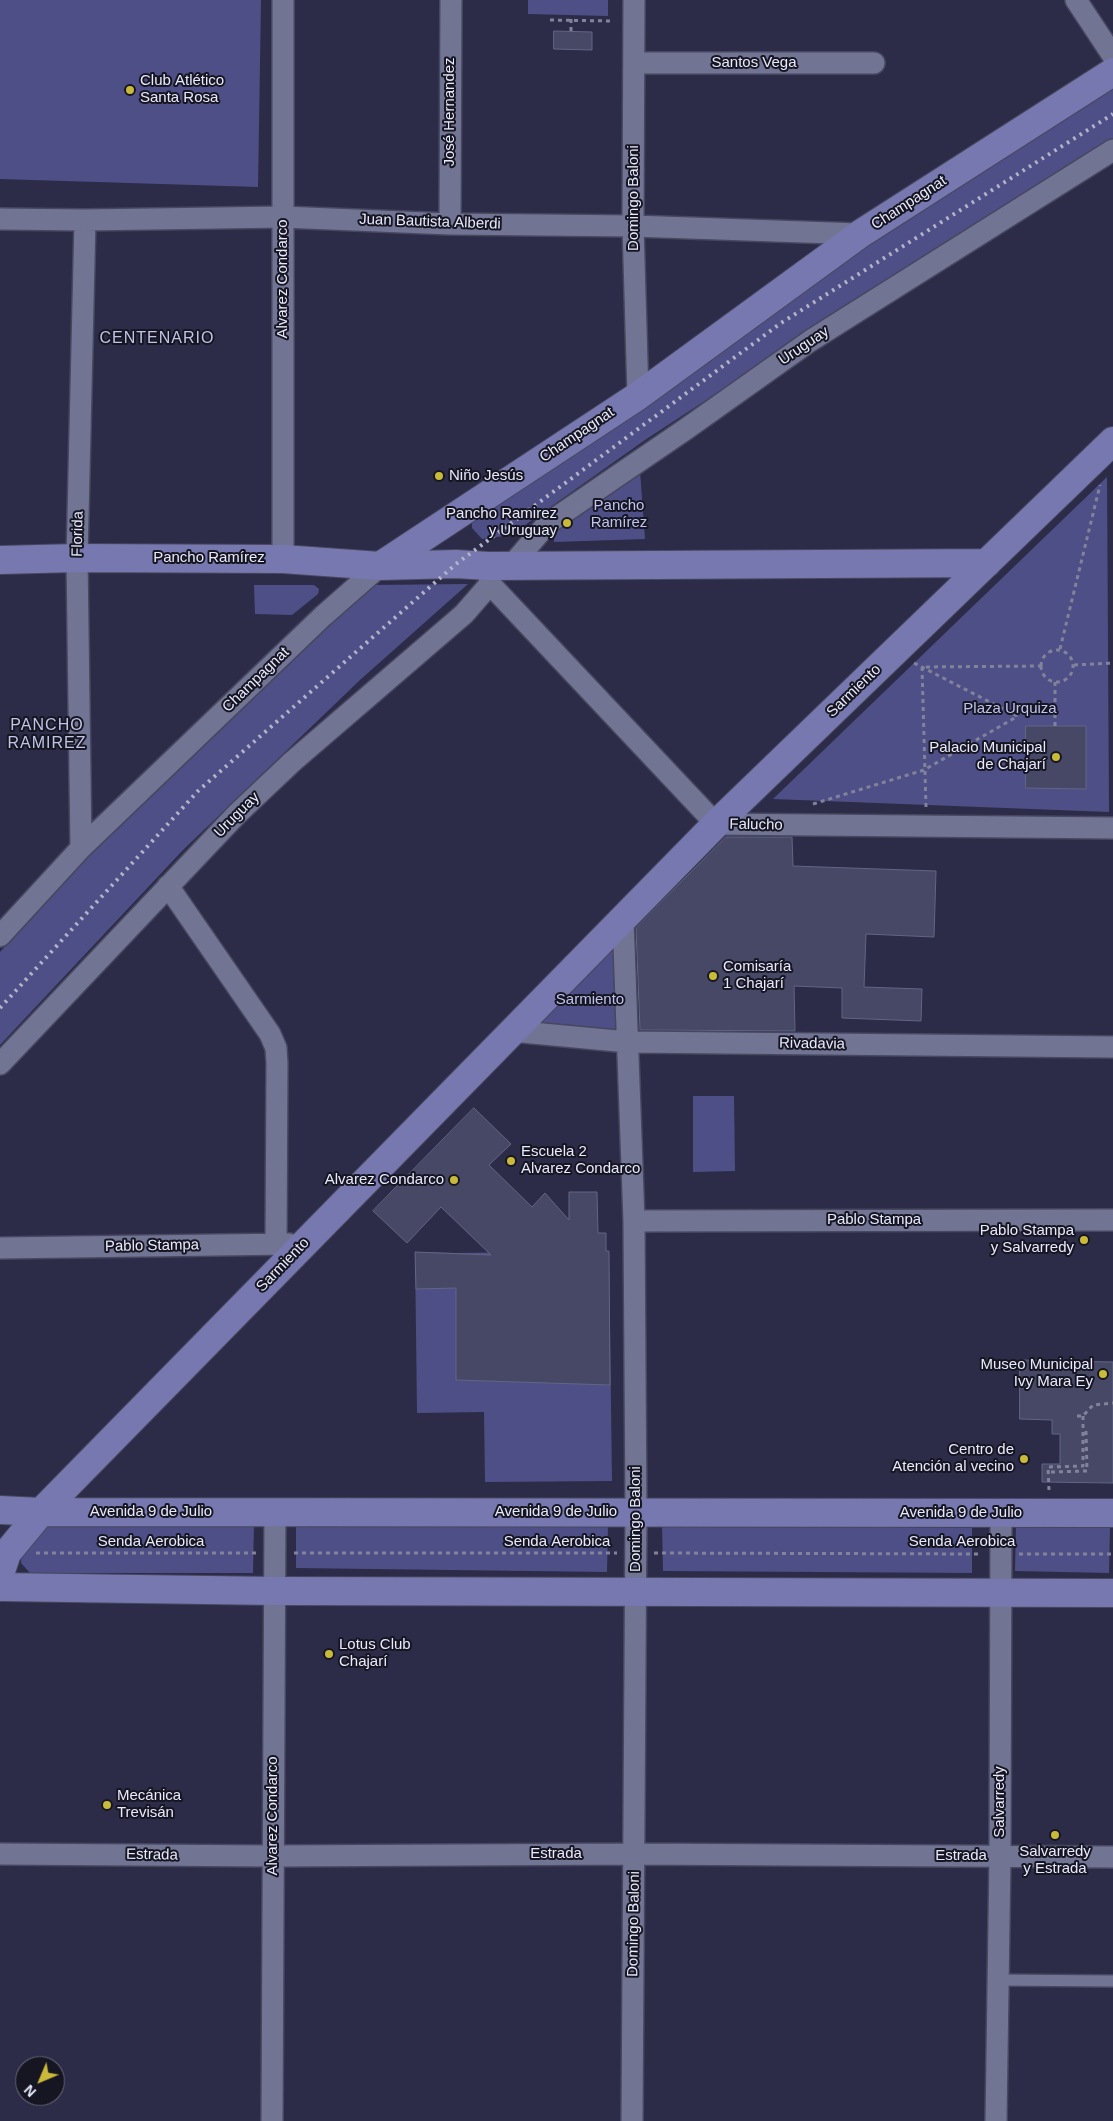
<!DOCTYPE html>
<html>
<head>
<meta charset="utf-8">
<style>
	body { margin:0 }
	#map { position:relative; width:1113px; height:2121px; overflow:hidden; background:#2c2c48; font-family:Arial,sans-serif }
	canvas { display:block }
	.north { position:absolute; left:15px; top:2056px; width:50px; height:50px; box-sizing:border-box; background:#161623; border:1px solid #6a6a7a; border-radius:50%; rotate:225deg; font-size:14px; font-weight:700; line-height:20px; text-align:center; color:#e8e9fc }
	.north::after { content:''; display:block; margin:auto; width:18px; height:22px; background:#caba3a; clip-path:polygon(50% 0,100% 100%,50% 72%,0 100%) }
</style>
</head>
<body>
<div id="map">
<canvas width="1113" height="2121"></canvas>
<div class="north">N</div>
</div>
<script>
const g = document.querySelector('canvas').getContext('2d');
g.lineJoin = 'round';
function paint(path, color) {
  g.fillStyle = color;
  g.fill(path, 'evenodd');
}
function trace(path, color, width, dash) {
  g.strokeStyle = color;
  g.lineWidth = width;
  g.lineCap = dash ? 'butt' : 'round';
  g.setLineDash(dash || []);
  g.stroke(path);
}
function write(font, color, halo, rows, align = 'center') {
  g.font = font + ' Arial,sans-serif';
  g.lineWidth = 4;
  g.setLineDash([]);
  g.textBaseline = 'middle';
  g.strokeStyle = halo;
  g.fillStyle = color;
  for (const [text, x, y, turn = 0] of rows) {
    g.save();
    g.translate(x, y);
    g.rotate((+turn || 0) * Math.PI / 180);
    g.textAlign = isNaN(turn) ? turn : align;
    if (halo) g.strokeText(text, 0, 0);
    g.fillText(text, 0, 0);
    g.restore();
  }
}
const green = new Path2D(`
	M0 0H261L258 187 0 179Z
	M528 0H608V16L528 14Z
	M1113 87V140L835 316 645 440 511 535 482 539 472 528V511L766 309Z
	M640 471 645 539 554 542V528Z
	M1107 477 1109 812 773 799Z
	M468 584 360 680 182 851 0 1045V952L147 793 371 585Z
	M254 585H314L319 589 318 594 292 615 255 614Z
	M619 926 623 1037 519 1028Z
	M693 1096H734L735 1171 693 1172Z
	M609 1251 612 1481 485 1482 484 1412 417 1413 415 1252 456 1253Z
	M296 1521 608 1525 607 1572 296 1568Z
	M51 1522 254 1524 253 1573H30L21 1563 22 1549Z
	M662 1524 972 1528V1573L663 1571Z
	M1016 1525 1110 1527 1109 1573 1015 1571Z`);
const building = new Path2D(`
	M554 31 592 32V50L554 49Z
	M1026 726H1086V789L1026 788Z
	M726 837H792L793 866 936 871 934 937 866 934 864 987 922 989 921 1021 842 1018V988L794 986 795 1031 640 1030 636 928Z
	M474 1108 511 1144 489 1165 532 1207 545 1193 569 1220V1192H597L598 1233H606V1251H609L610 1385 456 1380V1288L416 1289 415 1252 491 1255 441 1207 407 1243 373 1211Z
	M1020 1360 1113 1362V1483L1042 1482V1464H1060V1434H1052V1420L1020 1419Z`);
const path = new Path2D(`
	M550 20 611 21
	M571 31V15
	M1060 649 1100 485
	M1041 666a16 16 0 1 1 32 0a16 16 0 1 1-32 0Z
	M914 663 1017 716
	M1074 665 1113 663
	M1055 726V682
	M813 804 924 770 1018 716
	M926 807 922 667 1041 666
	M1077 1416H1083L1093 1405 1113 1403
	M1051 1472 1087 1471 1086 1431
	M1049 1490 1048 1467 1083 1466V1416
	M36 1553H257
	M294 1553H617
	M654 1553 982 1554
	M1019 1554H1113`);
const lane = new Path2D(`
	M997 1980 1113 1981`);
const street = new Path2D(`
	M634 0 633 226 638 396
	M1076 0 1113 56
	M634 63H874
	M0 219 85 220 283 217 450 224 633 226 860 234
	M450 224 451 0
	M283 559V0
	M512 565 547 524 686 429 810 341 1113 150
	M488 566 490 584 716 824 1113 828
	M81 848 77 558 85 220
	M168 886 270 1034 276 1048 277 1063 276 1245
	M623 918 634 1221 636 1512 632 2121
	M0 936 81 848 323 616 380 566
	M511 1031 628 1042 1113 1047
	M0 1064 237 814 292 762 464 614 490 584
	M634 1221 1113 1220
	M0 1248 289 1244
	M0 1854 273 1856 635 1854 1113 1857
	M272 2121 275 1511
	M996 2121 1000 1856 1001 1513`);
const secondary = new Path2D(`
	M0 560 77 558 283 559 380 566 456 564 488 566 987 563
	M380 566 638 396 860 234 1113 72
	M0 1510 41 1512 1113 1513
	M0 1574 7 1553 41 1512 716 824 1113 441
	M0 1587 274 1591 1113 1593`);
const rail = new Path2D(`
	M0 1008 198 791 456 564 781 323 1113 114`);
const markers = [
	[130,90,5,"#caba3a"],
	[439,476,5,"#caba3a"],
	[567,523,5,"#caba3a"],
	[1056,757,5,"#caba3a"],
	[713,976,5,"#caba3a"],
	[511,1161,5,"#caba3a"],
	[454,1180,5,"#caba3a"],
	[1084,1240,5,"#caba3a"],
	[1103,1374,5,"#caba3a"],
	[1024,1459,5,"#caba3a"],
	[329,1654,5,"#caba3a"],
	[107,1805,5,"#caba3a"],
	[1055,1835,5,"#caba3a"]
];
const streetNames = [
	["Santos Vega",754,63],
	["José Hernandez",450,112,-90],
	["Domingo Baloni",634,198,-90],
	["Champagnat",909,203,-33],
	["Juan Bautista Alberdi",430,222,2],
	["Alvarez Condarco",283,279,-90],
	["Uruguay",804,346,-34],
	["Champagnat",577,435,-34],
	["Florida",78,534,-89],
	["Pancho Ramírez",209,558],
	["Champagnat",256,680,-44],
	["Sarmiento",854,691,-44],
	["Uruguay",237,815,-45],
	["Falucho",756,825,1],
	["Rivadavia",812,1044,1],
	["Pablo Stampa",874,1220],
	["Pablo Stampa",152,1246,-1],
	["Sarmiento",283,1265,-46],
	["Avenida 9 de Julio",151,1512],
	["Avenida 9 de Julio",556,1512],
	["Avenida 9 de Julio",961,1513],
	["Domingo Baloni",636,1519,-90],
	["Senda Aerobica",151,1542],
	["Senda Aerobica",557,1542],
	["Senda Aerobica",962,1542],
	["Salvarredy",1000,1802,-90],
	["Alvarez Condarco",273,1816,-90],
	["Estrada",556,1854],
	["Estrada",152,1855,1],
	["Estrada",961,1856],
	["Domingo Baloni",634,1924,-89]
];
const poiNames = [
	["Club Atlético",140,81],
	["Santa Rosa",140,98],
	["Niño Jesús",449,476],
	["Pancho Ramirez",557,514,"right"],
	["y Uruguay",557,531,"right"],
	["Palacio Municipal",1046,748,"right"],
	["de Chajarí",1046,765,"right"],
	["Comisaría",723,967],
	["1 Chajarí",723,984],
	["Escuela 2",521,1152],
	["Alvarez Condarco",521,1169],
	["Alvarez Condarco",444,1180,"right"],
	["Pablo Stampa",1074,1231,"right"],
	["y Salvarredy",1074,1248,"right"],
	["Museo Municipal",1093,1365,"right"],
	["Ivy Mara Ey",1093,1382,"right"],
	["Centro de",1014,1450,"right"],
	["Atención al vecino",1014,1467,"right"],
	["Lotus Club",339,1645],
	["Chajarí",339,1662],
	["Mecánica",117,1796],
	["Trevisán",117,1813],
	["Salvarredy",1055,1852,"center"],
	["y Estrada",1055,1869,"center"]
];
const parkNames = [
	["Pancho",619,506],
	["Ramírez",619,523],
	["Plaza Urquiza",1010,709],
	["Sarmiento",590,1000]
];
const neighbourhoodNames = [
	["CENTENARIO",157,339],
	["PANCHO",47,726],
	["RAMIREZ",47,744]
];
paint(green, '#4f4f87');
paint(building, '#474866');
trace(building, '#636584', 1);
trace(lane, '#47475f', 14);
trace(street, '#47475f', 24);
trace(secondary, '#47475f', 30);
trace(path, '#82839a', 3, [4, 4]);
trace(lane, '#727494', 11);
trace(street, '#727494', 21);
trace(secondary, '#7878b0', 28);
trace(rail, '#b3b3c9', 4, [2.5, 5]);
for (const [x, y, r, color] of markers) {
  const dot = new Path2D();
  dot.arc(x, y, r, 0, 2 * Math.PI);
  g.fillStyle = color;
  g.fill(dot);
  trace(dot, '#161623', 2);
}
write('15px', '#e8e9fc', '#161623', streetNames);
write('15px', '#e8e9fc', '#161623', poiNames, 'left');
write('15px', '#c0c3ed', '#161623', parkNames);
g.letterSpacing = '1px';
write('16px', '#c0c3e6', '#161623', neighbourhoodNames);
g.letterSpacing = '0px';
</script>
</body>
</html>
